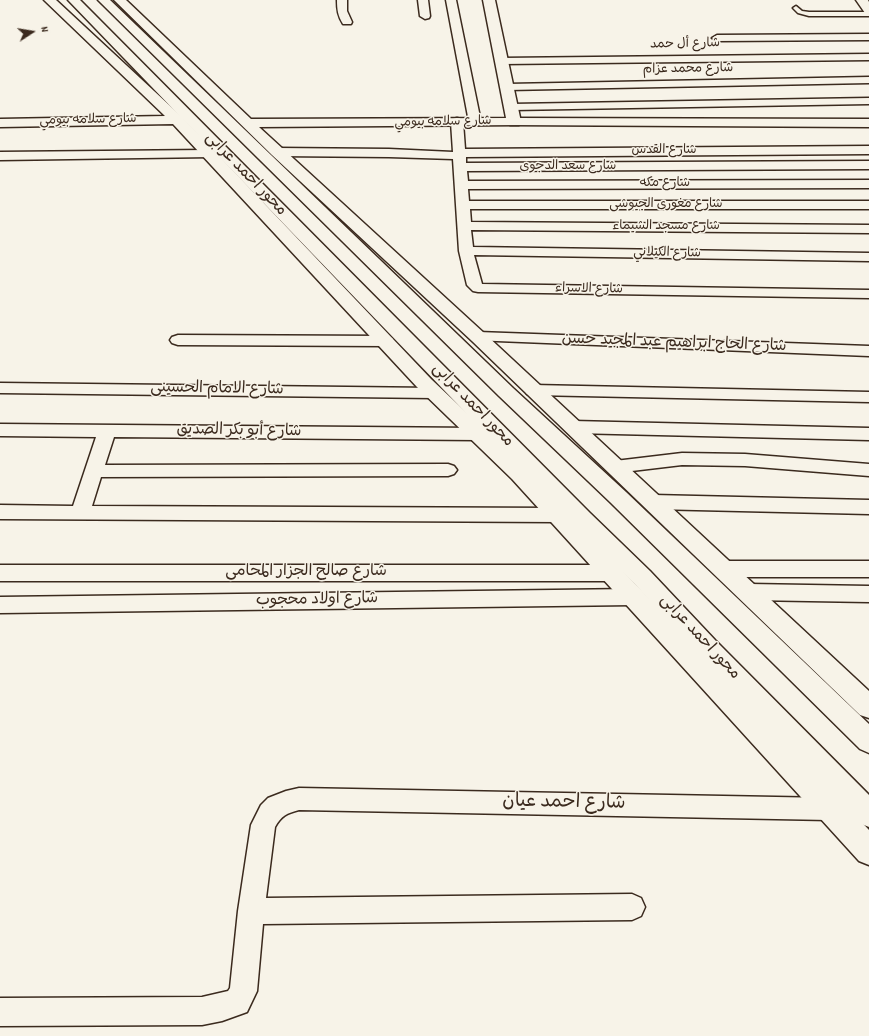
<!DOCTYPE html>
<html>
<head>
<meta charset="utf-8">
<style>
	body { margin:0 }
	#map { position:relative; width:869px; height:1036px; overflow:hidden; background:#f7f3e8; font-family:Dekko,sans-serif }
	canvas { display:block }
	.north { position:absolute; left:12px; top:12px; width:40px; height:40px; -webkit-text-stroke:3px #f7f3e8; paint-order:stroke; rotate:78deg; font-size:11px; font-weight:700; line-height:16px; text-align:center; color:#3b2a1e }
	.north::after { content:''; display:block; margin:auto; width:14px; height:18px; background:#3b2a1e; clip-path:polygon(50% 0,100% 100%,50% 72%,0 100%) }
</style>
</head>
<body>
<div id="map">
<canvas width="869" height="1036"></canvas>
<div class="north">N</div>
</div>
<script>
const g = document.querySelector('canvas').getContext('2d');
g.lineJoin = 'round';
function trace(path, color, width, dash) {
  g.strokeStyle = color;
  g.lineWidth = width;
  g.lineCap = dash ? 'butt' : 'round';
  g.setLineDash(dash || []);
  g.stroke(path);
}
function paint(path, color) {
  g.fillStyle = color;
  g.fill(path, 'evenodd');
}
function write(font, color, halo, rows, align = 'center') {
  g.font = font + ' Dekko,"Playpen Sans Arabic",sans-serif';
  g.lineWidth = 3;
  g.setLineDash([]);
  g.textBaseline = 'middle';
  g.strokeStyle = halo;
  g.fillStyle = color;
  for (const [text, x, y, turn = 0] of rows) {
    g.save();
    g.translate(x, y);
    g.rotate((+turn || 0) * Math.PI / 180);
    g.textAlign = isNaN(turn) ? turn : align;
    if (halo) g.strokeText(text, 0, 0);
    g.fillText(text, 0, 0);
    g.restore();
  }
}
const service = new Path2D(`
	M796 6 802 11 809 12H869V16H809L798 13 793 8Z`);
const minor = new Path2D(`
	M337 0H347V11L352 22 351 24H343C338 16 337 10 337 0Z
	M418 0H428L430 16 429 18 425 19 420 16Z
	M446 0H456L481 122 479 125H471L469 122Z
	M869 34V40L717 41 712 38 717 35Z
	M869 54V60L502 64 497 61 502 58Z
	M869 77V83L508 90 502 87 508 84Z
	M869 98V104L512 110 508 109 506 107 508 105 512 104Z
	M457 118 461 119 463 122 465 149 869 146V154L466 157V163L869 161V169L467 171 468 181 869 180V188L468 189 469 201H869V209H470L471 222 869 225V233L471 230 473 247 869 253V261L474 255 482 284 869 290V298L478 292 473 291 467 285 459 251 453 159 389 157 277 156 273 155 271 152 273 149 277 148 389 149 453 152 451 122 453 119Z
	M514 118 869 119V127L510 125 508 122 510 119Z
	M208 150 212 151 214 154 212 157 0 160V152Z
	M478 332 869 346V356L472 340 470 337 472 334Z
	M178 335 386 336 392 338 394 341 392 344 386 346 178 345 172 343 170 340 172 337Z
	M0 383 434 388 440 389 442 393 440 397 434 398 0 393Z
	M533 385 869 392V402L533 395 527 394 525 390 527 386Z
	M573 421 869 428V440L573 433 567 431 564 427 567 423Z
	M0 424 478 428 484 430 487 434 484 438 478 440 114 437 105 465 448 464 454 466 457 470 454 474 448 476 101 477 92 506 557 508 564 510 566 515 564 520 557 522 0 519V505L73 506 96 437 0 436Z
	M682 453 745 454 869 464V476L745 466 682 465 615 473 609 471 606 467 609 463 615 461Z
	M653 495 869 500V514L653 509 646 507 644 502 646 497Z
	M723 561H869V577H723L716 574 713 569 716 564Z
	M0 565H611L618 568 621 573 618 578 611 581H0Z
	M749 584 869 586V602L749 600 742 598 739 592 742 586Z
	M633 589 640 591 643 597 640 603 633 605 0 613V597Z
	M299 788 829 798 838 801 841 809 838 817 829 820 299 810C287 813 281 816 275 827L266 898 632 894 641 898 645 907 641 916 632 920 263 924 257 991 247 1012 222 1021 202 1025 0 1026V998L202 997 228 991 230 988 238 911 251 825 261 805 268 798 286 791Z`);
const tertiary = new Path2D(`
	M44 0H56L182 117 431 379 526 469 869 830V865L859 861 512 479 417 387 173 124 0 127V119L165 116Z
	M114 0H126L251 119 506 118 483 0H495L521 122 519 125 259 127 484 333 869 691V718L860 715 472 341 272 155Z
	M856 0H868L869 2V14L865 13Z`);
const motorway = new Path2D(`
	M68 0H80L590 513 650 571 715 640 869 795V827L859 823 697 654 634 583 574 525Z
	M98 0H110L513 388 626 492 869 724V753L860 749 610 502 499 396Z`);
const farStreetnames = [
	["شارع أل حمد",685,45,-1],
	["شارع محمد عزام",688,70,-1],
	["شارع سلامه بيومي",88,121,-1],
	["شارع سلامه بيومي",443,123,-1],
	["شارع القدس",664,151],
	["شارع سعد الدجوى",568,167],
	["شارع مكه",665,184],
	["شارع مغورى الجيوشى",666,205],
	["شارع مسجد الشيماء",666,227],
	["شارع الكيلاني",667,254,1],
	["شارع الاسراء",589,290,1]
];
const streetNames = [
	["محور احمد عرابى",245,175,46],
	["شارع الحاج ابراهيم عبد المجيد حسن",674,344,2],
	["شارع الامام الحسينى",217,390,1],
	["محور احمد عرابى",472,406,46],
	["شارع أبو بكر الصديق",239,432,1],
	["شارع صالح الجزار المحامى",306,573],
	["شارع اولاد محجوب",317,601,-1],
	["محور احمد عرابى",699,638,47]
];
const nearStreetnames = [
	["شارع احمد عيان",564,804,1]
];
trace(service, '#3b2a1e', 3);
trace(minor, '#3b2a1e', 3);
trace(tertiary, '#3b2a1e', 3);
trace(motorway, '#3b2a1e', 3);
paint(service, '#f7f3e8');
paint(minor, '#f7f3e8');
paint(tertiary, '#f7f3e8');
paint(motorway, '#f7f3e8');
write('13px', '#3b2a1e', '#f7f3e8', farStreetnames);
write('16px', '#3b2a1e', '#f7f3e8', streetNames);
write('19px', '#3b2a1e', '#f7f3e8', nearStreetnames);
</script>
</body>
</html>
